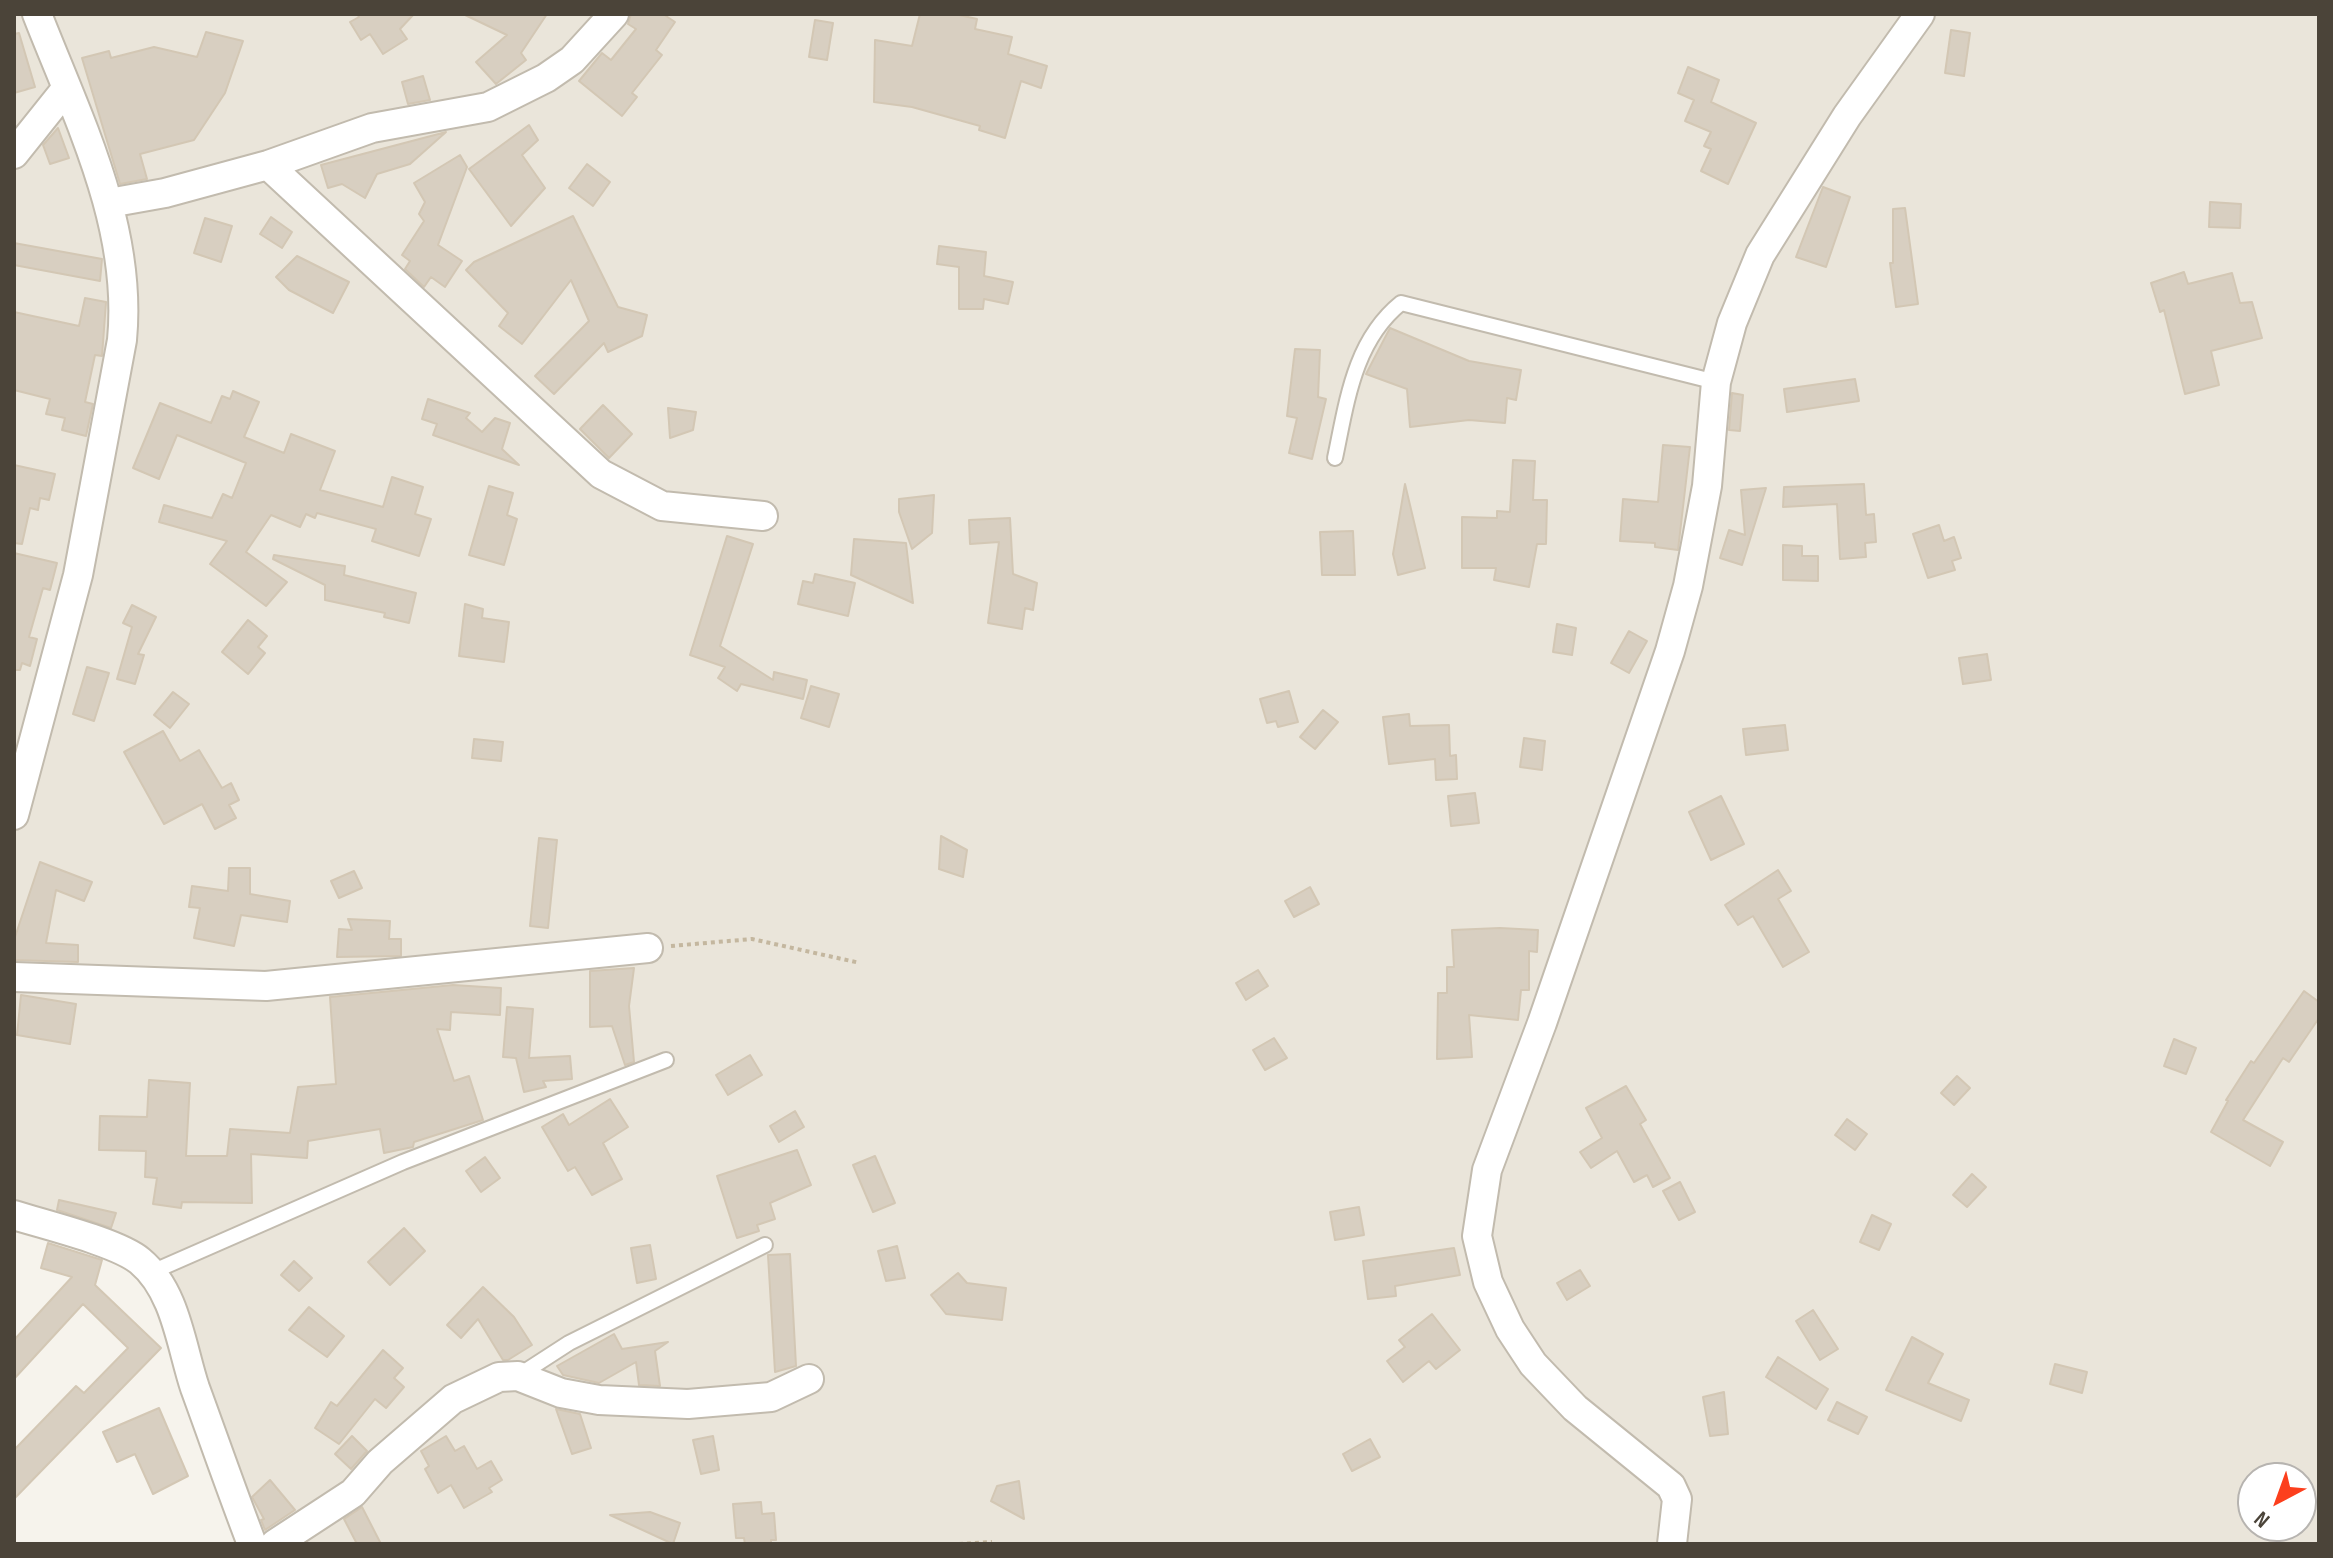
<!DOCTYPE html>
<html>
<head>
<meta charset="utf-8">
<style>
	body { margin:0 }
	#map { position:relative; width:2333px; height:1558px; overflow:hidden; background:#f6f3ec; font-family:"Sofia Sans Condensed",sans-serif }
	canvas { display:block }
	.frame { position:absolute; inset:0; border:16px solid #4b4439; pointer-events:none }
	.north { position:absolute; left:2237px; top:1462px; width:80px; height:80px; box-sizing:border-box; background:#fff; border:2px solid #b7b4b0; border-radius:50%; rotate:221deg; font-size:22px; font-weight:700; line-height:32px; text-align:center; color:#4b4439 }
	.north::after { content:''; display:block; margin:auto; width:28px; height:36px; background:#fc3f1d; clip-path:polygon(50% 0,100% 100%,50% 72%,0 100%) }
</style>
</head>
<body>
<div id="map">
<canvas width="2333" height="1558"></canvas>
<div class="frame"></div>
<div class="north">N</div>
</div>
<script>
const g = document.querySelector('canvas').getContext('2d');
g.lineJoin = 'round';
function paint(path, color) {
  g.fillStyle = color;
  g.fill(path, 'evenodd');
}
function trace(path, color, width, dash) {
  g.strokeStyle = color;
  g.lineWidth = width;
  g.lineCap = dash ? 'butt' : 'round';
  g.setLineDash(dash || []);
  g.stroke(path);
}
const residential = new Path2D(`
	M14 14H2319V1544H254L152 1270 14 1214ZM2253 1478H2301V1526H2253Z`);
const building = new Path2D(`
	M357 14H414L400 29 407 39 383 54 370 34 361 40 350 22 359 17Z
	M463 14H547L521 53 526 60 496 84 476 62 507 35Z
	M631 14H663L675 22 656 50 662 55 632 93 637 97 622 116 579 81 602 53 611 60 636 29 628 24Z
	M920 14H955L977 19 975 29 1012 37 1008 54 1047 66 1041 88 1021 81 1005 138 979 130 980 126 912 107 874 102 875 40 912 46Z
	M815 20 833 23 827 60 809 57Z
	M1951 30 1970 33 1964 76 1945 73Z
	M206 32 243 41 225 93 194 140 140 154 147 179 120 184 82 58 109 51 111 58 154 47 197 57Z
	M19 33 35 87 14 93V34Z
	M1688 67 1719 80 1711 102 1756 123 1728 184 1701 171 1711 149 1704 146 1711 132 1685 121 1694 100 1678 93Z
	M423 76 430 100 408 104 402 82Z
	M529 125 538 140 522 155 545 188 511 226 469 169Z
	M58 128 69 158 50 164 43 145Z
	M446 132 410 164 377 174 365 198 342 184 328 188 321 165Z
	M460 155 467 167 438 245 462 261 445 287 431 277 424 287 405 269 410 261 402 255 424 221 419 214 425 202 414 183Z
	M587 164 610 182 593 206 569 188Z
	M1823 187 1850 197 1826 267 1796 257Z
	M2210 202 2241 204 2240 228 2209 227Z
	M1905 208 1918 304 1896 307 1890 263H1893V209Z
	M573 216 618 307 647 315 642 336 608 352 604 343 554 394 535 376 589 321 571 280 522 344 499 326 508 313 466 270 474 262Z
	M271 217 292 232 282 248 260 234Z
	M205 218 232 226 221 262 194 253Z
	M14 243 102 259 100 281 14 265Z
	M939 246 986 252 984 276 1013 282 1008 304 984 299 983 309H959V267L937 264Z
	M297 256 349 282 333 313 289 290 276 277Z
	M2184 272 2188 284 2232 273 2240 303 2252 302 2262 338 2211 351 2219 385 2185 394 2164 310 2160 312 2151 283Z
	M85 298 106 302 102 356 95 355 85 402 93 404 86 436 62 430 65 418 46 414 50 399 14 390V312L79 326Z
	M1390 328 1469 361 1521 370 1516 400 1507 398 1505 423 1469 420 1410 427 1407 389 1366 374Z
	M1295 349 1320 350 1318 397 1326 399 1312 459 1289 453 1297 418 1287 416Z
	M1855 379 1859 401 1787 412 1784 389Z
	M233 391 259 402 244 437 284 453 291 434 335 451 320 490 383 507 392 477 423 487 415 514 431 519 419 556 372 541 376 529 317 513 315 518 306 514 300 527 271 515 246 552 287 582 266 606 210 564 227 541 159 522 164 505 212 518 223 494 232 498 246 463 177 435 159 479 133 468 160 403 211 423 222 396 230 399Z
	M1732 393 1743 395 1740 431 1729 430Z
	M428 399 470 413 466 418 482 432 495 418 510 423 502 449 519 465 433 435 437 424 422 419Z
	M603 405 632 434 609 458 580 429Z
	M668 408 696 412 693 430 670 438Z
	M1663 445 1690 447 1678 550 1655 547V543L1620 541 1623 499 1658 502Z
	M1513 460 1535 461 1533 500H1547L1546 544H1537L1529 587 1494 580 1496 568H1462V517L1497 518V511L1510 512Z
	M14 465 55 474 49 500 40 498 38 510 30 508 22 544 14 543Z
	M1405 484 1425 568 1398 575 1393 554Z
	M1864 484 1866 515 1874 514 1876 542 1865 543 1866 557 1840 559 1837 504 1783 507 1784 487Z
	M489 486 513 493 507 515 517 519 504 565 469 555Z
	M1766 488 1742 565 1720 558 1729 530 1745 535 1741 490Z
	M934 495 932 533 912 549 899 512V499Z
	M1010 518 1013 574 1037 583 1033 610 1025 608 1022 629 988 623 999 542 970 544 969 520Z
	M1939 525 1944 541 1954 537 1961 558 1952 561 1955 570 1928 578 1913 534Z
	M1353 531 1355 575H1322L1320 532Z
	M727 536 753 544 720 646 773 680 774 672 807 680 803 699 741 684 737 691 718 678 725 667 690 655Z
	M854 539 906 543 913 603 851 575Z
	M1783 545 1802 546V556H1818V581L1783 580Z
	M14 553 57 563 50 590 43 588 29 637 37 639 30 666 22 663 20 670H14Z
	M274 555 345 566 344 575 416 593 409 623 384 617 385 613 325 600V585L273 559Z
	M815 574 855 583 848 616 798 604 803 581 813 583Z
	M465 604 483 609 482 618 509 622 504 662 459 656Z
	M132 605 156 617 138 654 144 655 135 684 117 679 132 627 123 623Z
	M248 620 267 636 258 647 265 653 248 674 222 652Z
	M1557 624 1576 628 1572 655 1553 652Z
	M1629 631 1647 641 1629 673 1611 663Z
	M1987 654 1991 680 1963 684 1959 658Z
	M87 667 109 673 94 721 73 714Z
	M811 686 839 694 829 727 801 718Z
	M1289 691 1298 722 1278 727 1276 721 1267 723 1260 699Z
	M173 692 189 704 170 728 154 715Z
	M1323 710 1338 722 1315 749 1300 737Z
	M1409 714 1410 726 1449 725 1450 756 1456 755 1457 779 1436 780 1435 759 1389 764 1383 717Z
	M1785 725 1788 750 1746 755 1743 729Z
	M163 731 180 761 199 750 222 788 231 783 239 800 229 805 236 818 215 829 202 804 164 824 124 752Z
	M1524 738 1545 741 1542 770 1520 767Z
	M474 739 503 742 501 761 472 758Z
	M1475 793 1479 823 1451 826 1448 796Z
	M1721 796 1744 844 1711 860 1689 812Z
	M941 836 967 850 963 877 939 869Z
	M539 838 557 840 548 928 530 926Z
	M40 862 92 882 84 901 56 890 46 943 78 945V962L14 960V940Z
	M229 868H250V894L290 901 287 922 241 915 234 946 194 938 200 908 189 907 192 886 228 891Z
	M1778 870 1791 891 1778 899 1809 952 1783 967 1753 916 1738 925 1725 905Z
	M354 871 362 888 339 898 331 881Z
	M1310 887 1319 904 1294 917 1285 901Z
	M348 919 390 921 389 939H401V956L337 957 339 929 352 930Z
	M1500 928 1538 930 1537 952 1529 951V990H1521L1518 1020 1469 1015 1472 1057 1437 1059 1438 993H1447V967H1454L1452 930Z
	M634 968 629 1006 634 1062 625 1065 612 1026 590 1027V971Z
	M1258 970 1268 986 1246 1000 1236 983Z
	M453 985 501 988 500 1015 451 1012 450 1030 437 1029 454 1081 469 1076 483 1120 414 1142 413 1147 384 1153 380 1129 308 1141 307 1158 251 1154 252 1203 182 1202 181 1208 153 1204 157 1178 145 1177 146 1151 99 1150 100 1116 147 1117 149 1080 190 1083 186 1156H227L230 1129 290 1133 298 1087 336 1084 330 997Z
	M2304 991 2319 1002V1018L2289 1062 2283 1058 2243 1120 2283 1142 2270 1166 2211 1132 2228 1101 2226 1100 2251 1061 2254 1063Z
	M21 995 76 1004 70 1044 17 1035Z
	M507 1007 533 1009 529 1058 570 1056 572 1079 543 1081 546 1087 524 1092 516 1058 503 1057Z
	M1274 1038 1287 1058 1265 1070 1253 1050Z
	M2174 1039 2196 1048 2186 1074 2164 1066Z
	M750 1055 762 1075 728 1095 716 1075Z
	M1957 1076 1970 1088 1954 1105 1941 1093Z
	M1626 1086 1646 1120 1640 1124 1670 1178 1653 1187 1647 1175 1634 1182 1617 1151 1591 1168 1580 1152 1602 1138 1586 1108Z
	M610 1099 628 1127 603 1143 622 1179 592 1195 575 1167 568 1171 542 1127 563 1114 569 1125Z
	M795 1111 804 1127 779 1142 770 1126Z
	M1847 1119 1867 1134 1855 1150 1835 1135Z
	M797 1150 811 1185 770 1203 775 1219 757 1225 759 1231 737 1238 717 1176Z
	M875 1156 895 1203 873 1212 853 1165Z
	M485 1157 500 1178 481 1192 466 1171Z
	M1972 1174 1986 1187 1967 1207 1953 1195Z
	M1680 1182 1695 1212 1679 1220 1663 1191Z
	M59 1200 116 1213 111 1228 57 1210Z
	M1359 1207 1364 1235 1335 1240 1330 1212Z
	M1872 1215 1891 1224 1879 1250 1860 1242Z
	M404 1228 425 1251 390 1285 368 1262Z
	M48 1243 102 1260 95 1285 161 1348 14 1499V1450L76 1386 84 1393 128 1348 83 1304 14 1379V1340L72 1277 41 1268Z
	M650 1245 656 1279 637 1283 631 1248Z
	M897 1246 905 1278 886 1281 878 1251Z
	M1454 1248 1460 1275 1395 1286 1396 1296 1368 1299 1363 1261Z
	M790 1254 796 1366 775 1372 768 1255Z
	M294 1261 312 1278 299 1291 281 1275Z
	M1580 1270 1590 1286 1567 1300 1557 1283Z
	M958 1273 967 1283 1006 1288 1002 1320 946 1314 931 1295Z
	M483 1287 514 1317 532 1345 508 1360H503L478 1319 461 1338 447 1325Z
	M309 1307 344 1336 327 1357 289 1330Z
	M1813 1310 1838 1349 1820 1360 1796 1321Z
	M1432 1314 1460 1350 1436 1369 1429 1361 1403 1382 1387 1361 1405 1347 1399 1340Z
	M614 1334 622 1349 668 1342 655 1351 660 1386 639 1385 636 1362 599 1383 563 1375 557 1366Z
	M1912 1337 1943 1354 1928 1383 1969 1400 1961 1421 1886 1390Z
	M383 1350 403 1368 394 1378 404 1387 386 1408 375 1399 339 1444 315 1428 331 1402 337 1406Z
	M1778 1357 1828 1389 1816 1409 1766 1377Z
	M2055 1364 2087 1372 2082 1393 2050 1384Z
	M1724 1392 1728 1434 1710 1436 1703 1397Z
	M1837 1402 1867 1417 1858 1434 1828 1420Z
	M159 1408 188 1476 153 1494 135 1454 117 1462 103 1432Z
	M556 1409 580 1414 591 1448 572 1454Z
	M352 1436 367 1451 351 1469 335 1454Z
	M446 1436 455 1451 464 1446 477 1469 491 1461 502 1480 489 1488 492 1492 464 1508 451 1485 438 1493 425 1469 429 1466 421 1451Z
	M713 1436 719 1470 701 1474 693 1440Z
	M1370 1439 1380 1457 1352 1471 1343 1454Z
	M270 1480 295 1510 265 1530 261 1520 264 1519 252 1497Z
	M1019 1481 1024 1519 991 1501 997 1486Z
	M761 1502 762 1514 774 1513 776 1540H771V1544H745L744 1538H736L733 1504Z
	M362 1507 381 1544H357L344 1519Z
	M650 1512 680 1523 673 1544 610 1515Z`);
const path = new Path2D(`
	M671 946 752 939 860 963
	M959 1544 992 1542`);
const lane = new Path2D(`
	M1335 458C1347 401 1354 341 1401 303L1716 382
	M152 1272 403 1162 666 1060
	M518 1376 569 1343 765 1245`);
const street = new Path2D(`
	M14 154 66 89
	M268 165 601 474 662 506 763 516
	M109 203 165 193 268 165 372 128 488 107 546 78 572 60 614 14
	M14 815 78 575 122 340C133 226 78 119 37 14
	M14 977 266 986 648 948
	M14 1215C45 1225 117 1242 140 1261 176 1291 181 1346 195 1388 214 1440 232 1492 252 1544
	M275 1544 353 1493 380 1462 453 1399 499 1377 518 1376 561 1393 599 1400 688 1404 771 1397 809 1379
	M1672 1544 1677 1499 1671 1486 1575 1408 1533 1364 1510 1329 1488 1282 1477 1236 1487 1170 1542 1023 1670 651 1688 586 1707 486 1716 382 1732 323 1760 255 1847 116 1920 14`);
paint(residential, '#eae5da');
paint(building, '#d8cfc1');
trace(building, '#d3c7b4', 2);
trace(lane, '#c2bbae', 18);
trace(street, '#c2bbae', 32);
trace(path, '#c4b79f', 4, [4, 4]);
trace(lane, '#fff', 14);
trace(street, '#fff', 28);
</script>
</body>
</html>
